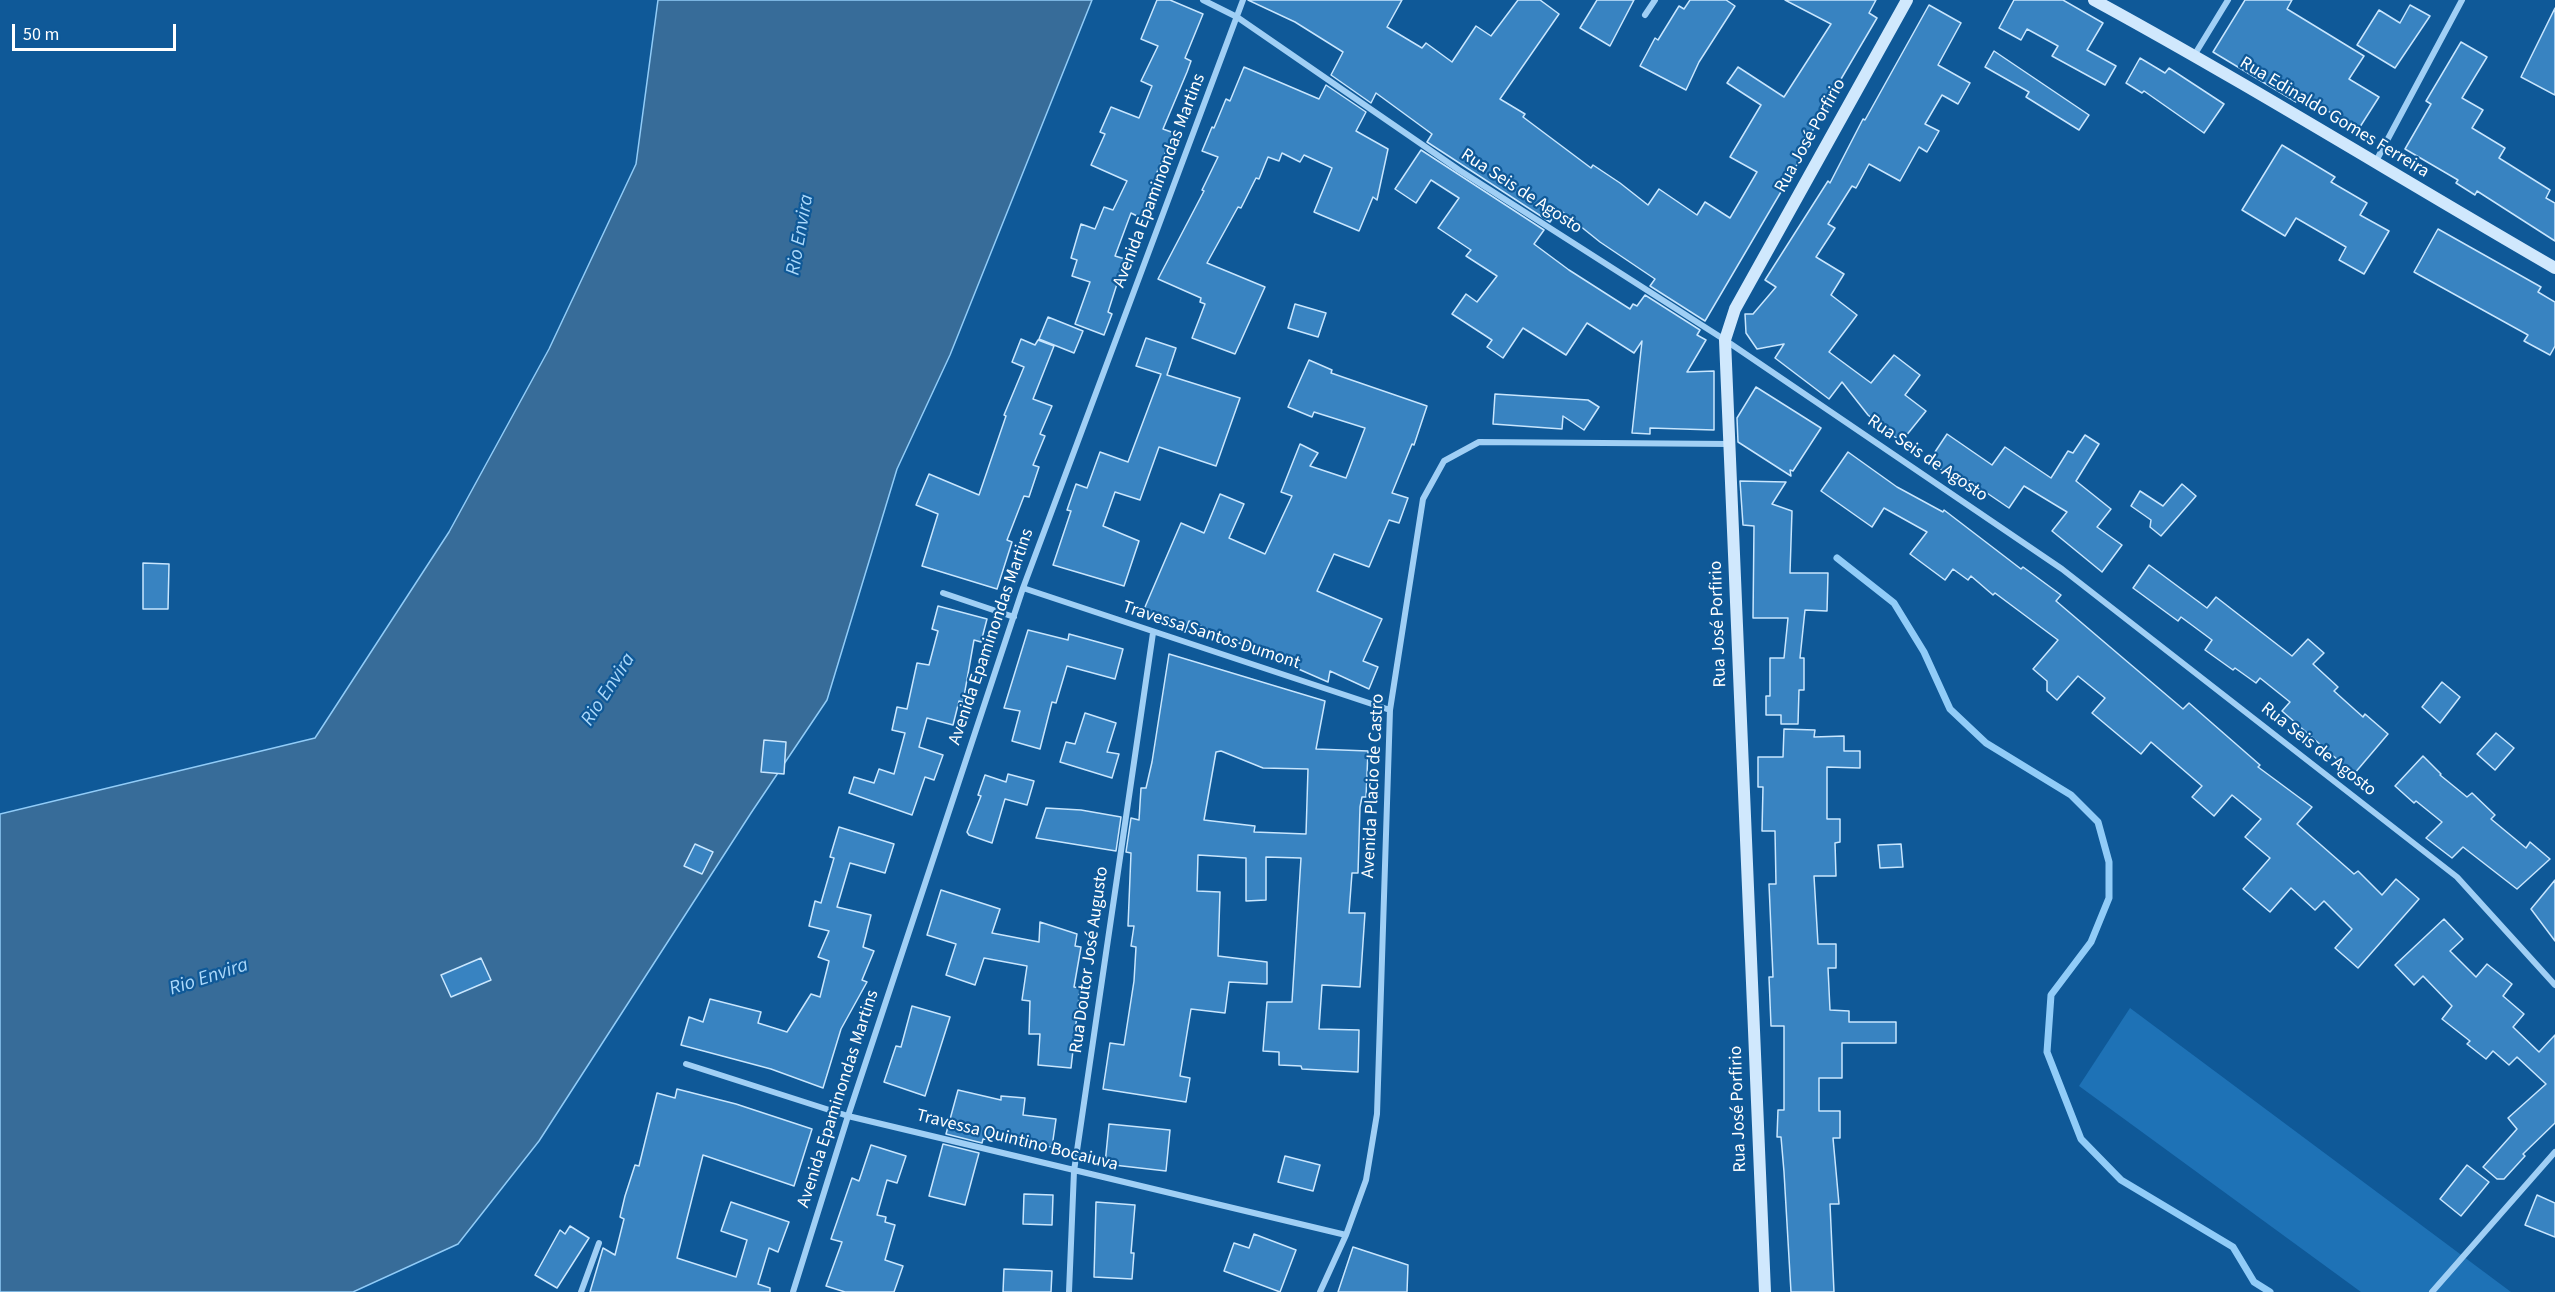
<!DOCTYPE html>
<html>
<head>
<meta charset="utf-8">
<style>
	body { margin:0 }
	#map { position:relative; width:2555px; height:1292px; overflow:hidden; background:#0f5998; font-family:"Source Sans 3",sans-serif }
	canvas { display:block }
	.scale { position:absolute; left:12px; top:24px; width:164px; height:27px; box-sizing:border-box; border:3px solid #fff; border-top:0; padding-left:8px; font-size:18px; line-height:21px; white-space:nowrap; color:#fff; -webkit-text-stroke:4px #0f5998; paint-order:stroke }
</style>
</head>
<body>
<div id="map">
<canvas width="2555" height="1292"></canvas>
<div class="scale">50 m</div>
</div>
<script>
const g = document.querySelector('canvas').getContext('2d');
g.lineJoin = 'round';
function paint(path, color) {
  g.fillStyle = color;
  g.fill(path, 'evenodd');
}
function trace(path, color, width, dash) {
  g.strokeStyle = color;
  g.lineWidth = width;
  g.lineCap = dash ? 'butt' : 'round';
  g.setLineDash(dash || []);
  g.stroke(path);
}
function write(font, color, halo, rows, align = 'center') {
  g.font = font + ' "Source Sans 3",sans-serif';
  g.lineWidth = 4.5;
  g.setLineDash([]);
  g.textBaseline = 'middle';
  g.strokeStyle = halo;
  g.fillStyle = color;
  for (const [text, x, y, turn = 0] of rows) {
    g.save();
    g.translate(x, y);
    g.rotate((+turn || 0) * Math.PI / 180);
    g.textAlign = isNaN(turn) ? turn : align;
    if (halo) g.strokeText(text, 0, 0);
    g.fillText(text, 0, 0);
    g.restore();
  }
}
const green = new Path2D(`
	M2130 1008 2511 1292H2361L2079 1086Z`);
const water = new Path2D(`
	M658 0H1092L950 355 897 469 827 700 751 813 539 1141 458 1244 353 1292H0V814L315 738 449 532 549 349 636 164Z`);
const stream = new Path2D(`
	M1837 558 1894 603 1924 652 1950 709 1986 743 2071 795 2098 822 2109 862V898L2091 942 2051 995 2047 1052 2081 1139 2121 1180 2233 1247 2254 1282 2270 1292`);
const building = new Path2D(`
	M1157 0H1170L1203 14 1185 58 1191 61 1187 72 1163 129 1174 133 1157 172 1161 174 1143 219 1131 213 1115 256 1125 259 1108 312 1112 314 1104 335 1075 324 1090 282 1072 276 1077 260 1071 258 1081 224 1095 229 1104 207 1113 210 1127 181 1091 165 1105 134 1100 132 1111 107 1139 118 1152 86 1141 81 1158 46 1141 39Z
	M1248 0H1402L1387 27 1422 48 1426 43 1452 62 1476 26 1491 36 1518 0H1540L1559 14 1500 99 1525 114 1523 117 1591 168 1593 165 1620 183 1648 205 1659 189 1697 215 1705 202 1730 218 1757 172 1730 157 1761 105 1727 83 1738 67 1784 97 1831 24 1785 0H1876L1869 13 1877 18 1831 96 1834 98 1801 148 1805 151 1705 321 1650 286 1655 279 1600 242 1559 209 1550 222 1427 142 1432 134 1376 93 1371 103 1331 75 1343 52 1295 22Z
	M1597 0H1634L1610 46 1580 28Z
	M1690 0H1726L1735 6 1699 62 1686 90 1640 66 1655 38 1658 40 1679 6 1684 9Z
	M2014 0H2063L2103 23 2087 50 2116 66 2105 85 2052 56 2058 46 2027 29 2021 40 1999 28Z
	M2245 0H2292L2287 9 2364 56 2349 79 2379 97 2358 130 2301 94 2296 102 2213 52Z
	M1929 5 1961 23 1938 65 1970 83 1958 104 1942 95 1925 124 1939 131 1927 152 1919 147 1900 181 1869 164 1856 188 1852 186 1828 224 1835 228 1816 257 1844 274 1831 295 1857 315 1829 352 1871 383 1894 355 1920 375 1905 395 1926 411 1901 442 1868 415 1842 382 1829 399 1775 358 1784 344 1757 349 1746 333 1745 314H1753L1776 287 1765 280 1828 181 1830 183 1863 119 1865 120Z
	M2410 5 2430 16 2395 68 2357 45 2379 10 2400 23Z
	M2555 8V95L2521 77Z
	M2461 42 2487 57 2462 98 2483 110 2472 128 2505 148 2499 158 2550 190 2546 198 2555 203V241L2477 191 2475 195 2456 183 2458 180 2405 149 2431 104 2426 101Z
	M1994 51 2089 115 2079 130 2026 97 2029 92 1985 67Z
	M2140 58 2165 73 2169 68 2224 104 2204 133 2144 91 2142 93 2126 83Z
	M1244 67 1319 99 1326 85 1366 112 1356 131 1388 149 1377 200 1373 197 1359 231 1314 212 1332 168 1304 155 1300 162 1282 153 1279 161 1268 157 1259 179 1256 178 1241 208 1238 207 1207 263 1265 287 1235 354 1192 338 1205 304 1200 302 1201 298 1158 279 1204 191 1202 190 1218 157 1202 151 1212 127 1214 128 1226 99 1230 101Z
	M2282 145 2335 177 2331 182 2367 203 2360 215 2389 231 2364 274 2339 260 2346 247 2296 218 2285 236 2242 210Z
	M1421 150 1544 230 1534 244 1569 270 1630 309 1633 304 1637 306 1645 295 1700 330 1697 335 1706 340 1687 372 1714 371V430L1650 428V434L1632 433 1642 341 1634 353 1587 323 1566 355 1523 328 1503 358 1487 347 1492 340 1452 314 1466 294 1477 302 1497 276 1466 256 1471 250 1438 228 1459 198 1431 180 1416 203 1395 189Z
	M2438 229 2541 287 2538 292 2555 302V346L2550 355 2524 341 2528 335 2414 272Z
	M1295 304 1326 313 1318 337 1288 328Z
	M1048 317 1083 331 1074 353 1039 339Z
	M1146 338 1176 348 1167 375 1240 398 1216 466 1159 447 1140 500 1115 492 1103 526 1139 541 1124 586 1053 565 1071 511 1067 510 1076 484 1087 488 1100 452 1128 462 1161 374 1136 366Z
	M1021 339 1035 345 1038 340 1054 346 1033 399 1052 406 1040 434 1045 436 1033 465 1039 467 1029 497 1024 496 1007 540 1012 542 997 589 922 566 938 514 916 505 929 474 979 495 1006 416 1004 415 1024 367 1012 362Z
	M1309 360 1332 370 1331 373 1427 406 1414 445 1412 444 1392 493 1408 498 1399 523 1389 520 1369 567 1334 554 1317 591 1382 619 1363 661 1378 667 1369 689 1330 671 1328 682 1189 621 1185 632 1142 614 1181 523 1204 533 1220 494 1244 504 1229 538 1265 554 1292 496 1281 492 1300 444 1318 453 1310 466 1346 478 1365 428 1314 412 1312 417 1288 407Z
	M1756 387 1821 428 1793 471 1790 470 1791 476 1738 442 1737 418Z
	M1495 394 1588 400 1599 407 1584 430 1563 416 1562 429 1493 424Z
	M1947 434 1992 465 2005 447 2051 478 2068 451 2073 453 2085 435 2099 444 2076 481 2111 509 2097 527 2122 545 2102 572 2052 531 2067 512 2024 486 2009 508 1956 472 1952 477 1929 461Z
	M1848 452 1897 487 1943 512 1944 510 2021 569 2023 567 2061 595 2056 601 2130 664 2183 709 2189 703 2260 765 2258 767 2312 807 2297 824 2354 874 2358 871 2382 895 2396 879 2419 899 2358 968 2335 948 2352 929 2324 901 2315 910 2291 888 2270 912 2243 889 2270 858 2245 837 2261 819 2232 795 2214 816 2192 797 2202 786 2151 742 2141 754 2092 713 2105 698 2078 676 2057 700 2047 691V681L2033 669 2058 640 1995 593 1993 595 1971 576 1968 580 1953 569 1945 580 1910 554 1927 532 1884 508 1872 527 1821 491Z
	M1740 481 1786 482 1772 504 1792 511 1790 573H1828L1827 611 1805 610 1800 658H1804V690H1799L1798 724H1781V715H1766V696H1770V658H1784L1788 618H1753L1754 526 1743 525Z
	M2182 484 2196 496 2161 536 2150 527 2151 520 2131 506 2140 491 2163 506Z
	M143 563 169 564 168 609H143Z
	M2149 565 2207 608 2216 597 2292 656 2308 639 2324 653 2313 664 2338 687 2334 691 2363 717 2365 714 2388 734 2354 774 2282 711 2290 702 2260 678 2256 683 2235 668 2233 670 2205 650 2212 640 2181 617 2178 621 2133 588Z
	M938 606 987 619 981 642 974 640 963 702 959 701 953 725 927 718 919 747 943 755 934 780 925 777 912 815 849 793 854 777 874 783 879 769 894 774 905 733 892 730 897 707 907 709 917 663 929 665 938 631 932 629Z
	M1028 630 1068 640 1069 634 1123 649 1115 679 1067 666 1056 703 1052 702 1040 749 1012 741 1020 711 1004 708Z
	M1169 654 1325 701 1316 749 1368 751 1366 797H1362L1360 807 1358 873H1352L1349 913H1365L1360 987 1322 985 1319 1029 1359 1030 1358 1072 1302 1069 1301 1066 1279 1065V1052L1263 1051 1267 1002H1292L1301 858 1266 857V900L1246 901V858L1198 855 1197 891 1220 892 1218 956 1267 962V984L1229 982 1225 1013 1191 1009 1180 1076 1190 1078 1186 1102 1103 1089 1110 1043 1124 1045 1134 981 1136 947 1131 946 1134 926H1128L1131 853 1126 852 1131 818 1139 820 1141 788H1146L1152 762ZM1221 751 1263 768 1308 769 1306 834 1254 832 1255 826 1204 820 1216 752Z
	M2442 682 2460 697 2440 723 2422 707Z
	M1085 713 1116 723 1107 752 1119 754 1112 778 1060 762 1066 742 1075 744Z
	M1784 729 1815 730 1814 737 1844 736V751H1860V768L1827 767V819H1840V842L1835 843 1836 876H1814L1818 944H1836V968H1828L1830 1010 1849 1011V1022H1896V1043H1842V1078H1819V1111H1840V1138H1833L1839 1204H1830L1834 1292H1791L1784 1172 1781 1137H1777L1778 1110H1784V1026H1771L1769 977H1773L1769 884H1776L1775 831H1762L1763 787H1758V757H1783Z
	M2496 733 2514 748 2495 770 2477 754Z
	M764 740 786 742 784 774 761 772Z
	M2423 756 2441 774 2440 775 2467 797 2472 793 2495 815 2491 819 2526 848 2530 842 2550 859 2517 889 2463 847 2452 858 2426 838 2442 822 2416 801 2414 803 2395 786Z
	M1008 774 1034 781 1027 805 1005 799 992 843 969 835 967 832 981 796 978 795 985 775 1006 782Z
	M1046 808 1081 810 1121 817 1116 851 1036 838Z
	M839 827 894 844 885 873 850 863 837 907 871 915 863 947 874 951 862 980 867 982 841 1029 823 1088 771 1069 681 1045 689 1017 703 1022 710 999 761 1012 758 1023 787 1032 811 994 820 997 829 961 818 957 829 931 809 926 815 901 821 903 834 858 830 857Z
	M695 844 713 852 702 874 684 866Z
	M1901 844 1903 867 1880 868 1878 845Z
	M2555 880V941L2531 909Z
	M941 890 1000 909 992 933 1039 942 1040 922 1077 934 1075 946 1081 947 1074 987 1080 988 1071 1068 1038 1065 1040 1034H1029L1030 1001 1022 1000 1027 966 984 958 975 985 946 975 956 944 927 935Z
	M2444 919 2463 939 2450 951 2476 977 2487 964 2512 984 2503 996 2524 1014 2513 1027 2539 1052 2555 1035V1123L2523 1154 2525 1156 2504 1179H2497L2483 1167 2517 1129 2508 1118 2546 1084 2517 1057 2509 1065 2493 1051 2486 1059 2467 1044 2470 1041 2442 1019 2452 1006 2423 976 2414 985 2395 965Z
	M481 958 491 980 451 997 441 975Z
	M912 1006 950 1017 925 1096 884 1082 896 1046 901 1047Z
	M677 1089 736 1104 812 1129 794 1186 703 1155 677 1258 736 1277 747 1240 721 1231 731 1202 789 1222 778 1252 769 1248 758 1284 770 1288V1292H590L603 1248 615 1255 624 1219 620 1217 625 1196 635 1165 639 1166 657 1093 675 1098Z
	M958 1090 1001 1100V1096L1025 1098 1023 1115 1056 1119 1052 1147 983 1139 982 1143 946 1134Z
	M1109 1124 1170 1130 1166 1171 1105 1164Z
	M943 1144 979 1153 965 1205 929 1196Z
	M871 1145 906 1156 897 1183 887 1180 877 1215 886 1217 885 1222 895 1225 885 1260 903 1266 894 1292H845L826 1286 842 1242 831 1239 852 1178 859 1181Z
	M1285 1156 1320 1165 1313 1191 1278 1182Z
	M2467 1165 2489 1182 2461 1216 2440 1199Z
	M1024 1194 1053 1195 1052 1225 1023 1224Z
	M2537 1195 2555 1203V1237L2525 1225Z
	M1096 1202 1135 1205 1131 1253H1134L1132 1279 1094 1277Z
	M570 1226 589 1238 557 1288 535 1275 560 1230 565 1234Z
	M1254 1234 1296 1250 1280 1292 1224 1271 1234 1243 1249 1248Z
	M1353 1247 1408 1265 1407 1292H1338Z
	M1004 1269 1052 1271 1051 1292H1003Z`);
const street = new Path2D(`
	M1203 0 1237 17 1459 170 1725 340 2062 569 2457 877 2555 985
	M1645 15 1655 0
	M2195 54 2228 0
	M2375 163 2462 0
	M1023 588 1390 710
	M943 593 1014 617
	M686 1064 848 1116 1346 1235
	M581 1292 599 1243
	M793 1292 848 1116 1023 588 1243 0
	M1069 1292 1074 1171 1153 633
	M1320 1292 1346 1235 1366 1180 1377 1114 1390 710 1423 499 1444 461 1479 442 1729 444
	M2432 1292 2555 1152`);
const secondary = new Path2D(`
	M2094 0C2250 85 2401 179 2555 268
	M1765 1292 1725 340 1735 309 1907 0`);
const streetNames = [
	["Rua Edinaldo Gomes Ferreira",2334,118,31],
	["Rua José Porfirio",1811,136,-61],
	["Avenida Epaminondas Martins",1160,181,-69],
	["Rua Seis de Agosto",1521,192,33],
	["Rua Seis de Agosto",1927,459,34],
	["Rua José Porfirio",1719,624,-92],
	["Travessa Santos Dumont",1211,636,18],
	["Avenida Epaminondas Martins",992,637,-71],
	["Rua Seis de Agosto",2318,750,38],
	["Avenida Placio de Castro",1374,786,-87],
	["Rua Doutor José Augusto",1090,960,-82],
	["Avenida Epaminondas Martins",839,1099,-72],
	["Rua José Porfirio",1739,1109,-92],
	["Travessa Quintino Bocaiuva",1017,1141,14]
];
const waterNames = [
	["Rio Envira",801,235,-80],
	["Rio Envira",609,690,-57],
	["Rio Envira",209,978,-18]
];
paint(green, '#1e72b6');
paint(water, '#376c99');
trace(water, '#91ccf8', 1.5);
trace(stream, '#91ccf8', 7);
paint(building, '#3883c1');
trace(building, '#c8e6fe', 1.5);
trace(street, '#a0cff5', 6);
trace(secondary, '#d0e8fd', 12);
write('18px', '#fff', '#0f5998', streetNames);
write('italic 20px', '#acd9fb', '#0f5998', waterNames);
</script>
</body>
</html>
